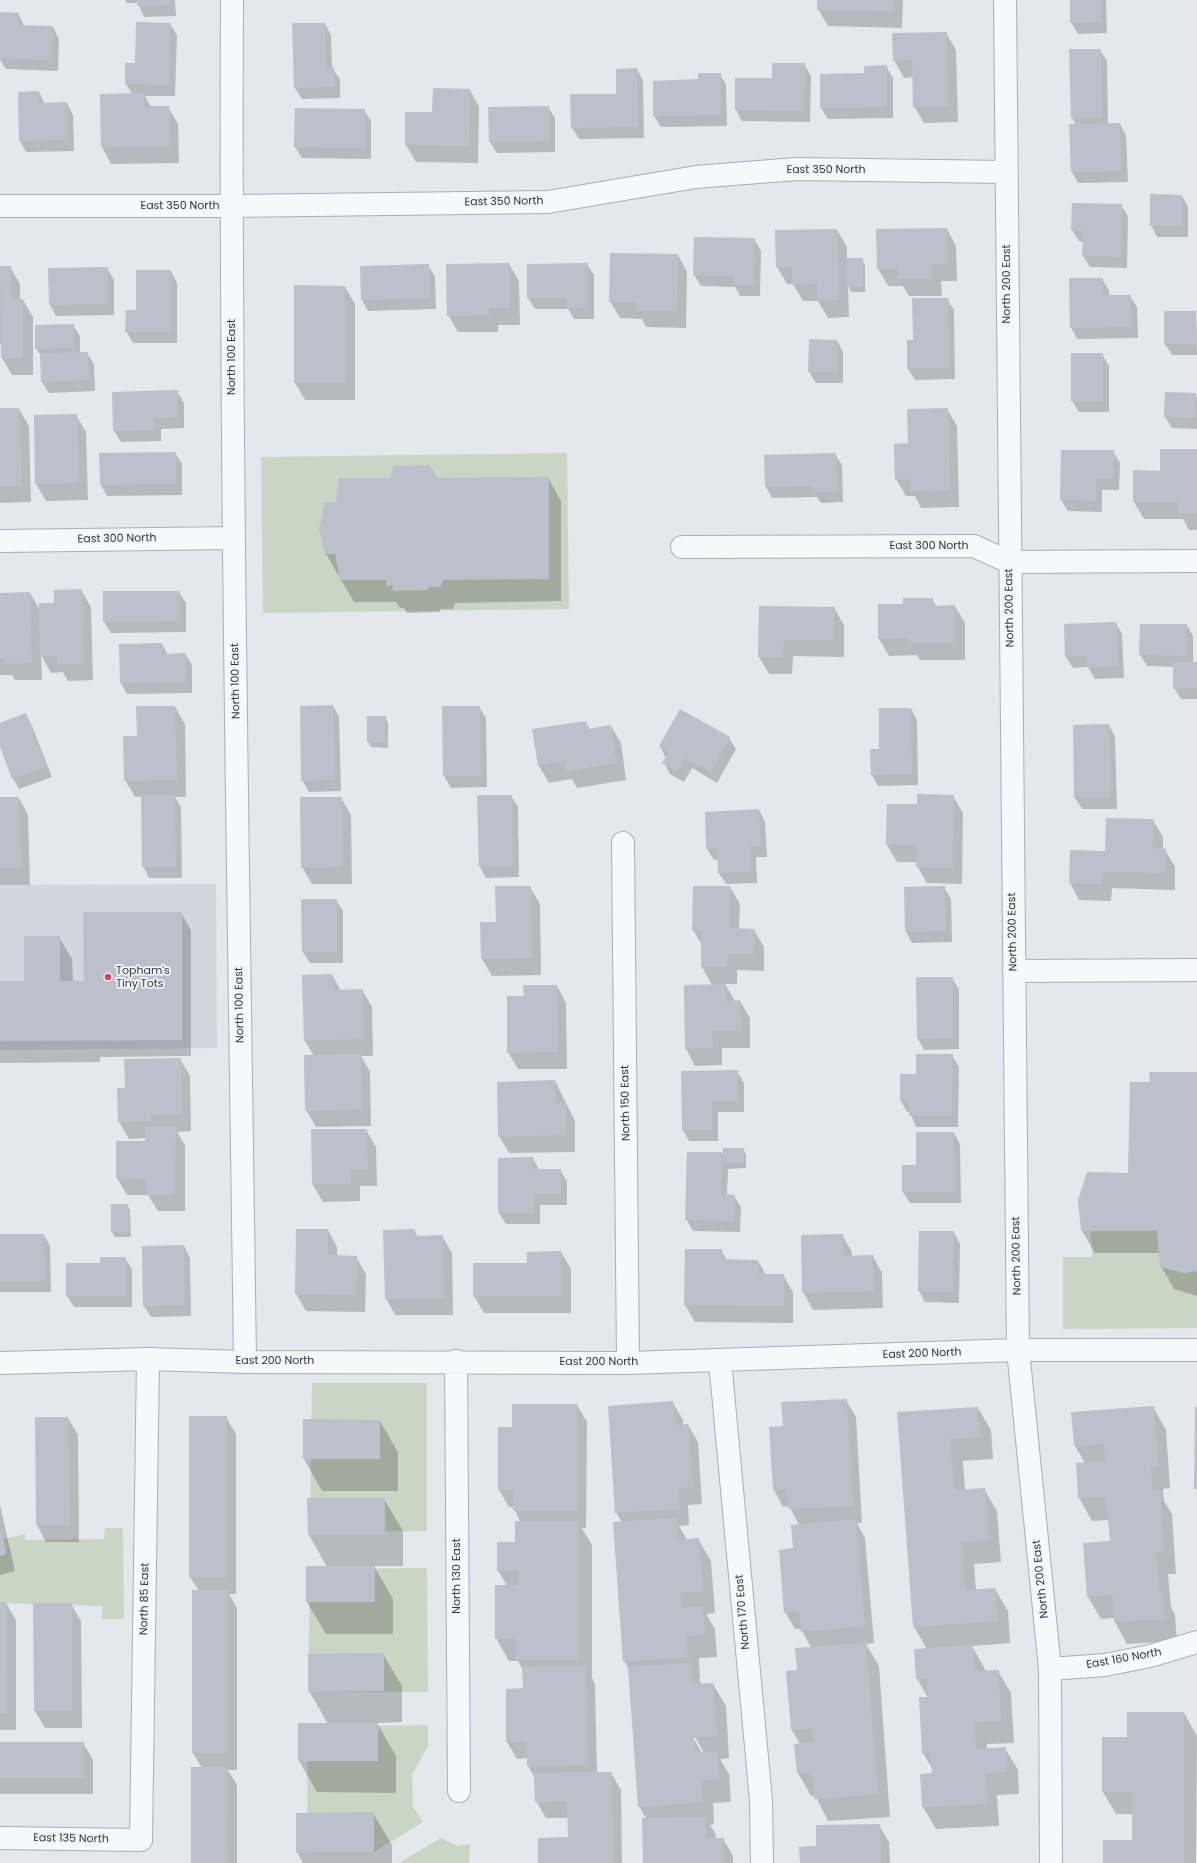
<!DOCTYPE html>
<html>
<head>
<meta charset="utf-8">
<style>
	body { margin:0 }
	canvas { display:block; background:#e4e7ec }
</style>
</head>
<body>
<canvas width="1197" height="1863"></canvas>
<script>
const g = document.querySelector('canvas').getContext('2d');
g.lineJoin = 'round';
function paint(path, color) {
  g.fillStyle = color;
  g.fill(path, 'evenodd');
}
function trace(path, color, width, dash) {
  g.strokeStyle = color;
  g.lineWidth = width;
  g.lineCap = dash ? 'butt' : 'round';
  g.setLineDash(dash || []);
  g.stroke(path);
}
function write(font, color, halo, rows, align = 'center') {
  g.font = font + ' Poppins,sans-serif';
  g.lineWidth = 3.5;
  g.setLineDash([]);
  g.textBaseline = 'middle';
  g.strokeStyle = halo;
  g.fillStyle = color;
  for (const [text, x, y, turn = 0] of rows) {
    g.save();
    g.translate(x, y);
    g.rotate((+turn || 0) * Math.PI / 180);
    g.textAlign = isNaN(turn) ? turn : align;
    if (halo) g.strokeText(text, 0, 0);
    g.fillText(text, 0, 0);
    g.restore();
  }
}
const built = new Path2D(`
	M216 884 217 1048 0 1050V885Z`);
const green = new Path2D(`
	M567 453 569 609 263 613 261 457Z
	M1091 1231H1157L1160 1267 1184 1273 1197 1271V1328L1063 1329V1257H1092Z
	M312 1383H427V1531L310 1532Z
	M105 1528H123L124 1619H102V1606L0 1603V1556L6 1554 3 1539 25 1534V1540L104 1539Z
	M427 1568 428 1692H308L310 1569Z
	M428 1725V1746L412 1775 413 1807 423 1822 374 1852 307 1853 308 1727Z
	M441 1838 457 1846 470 1844 469 1863H399Z`);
const shadow = new Path2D(`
	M125 0H175L176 16 144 17 138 3H127Z
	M818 0H903L902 28 828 26 818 9Z
	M1071 0H1106L1107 33 1078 34 1071 22Z
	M18 13 24 26 53 27 59 39 58 71 6 69 0 60V24Z
	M170 24 177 35 175 96H145L151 107H168L178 124 179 163 111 164 102 147 132 94 126 84V64H136Z
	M293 24H325L331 35 332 68 340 79V98L302 99 295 88Z
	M946 33 956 50 958 122 924 123 914 106 913 77 904 78 894 60Z
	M1070 50H1100L1107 61 1108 124H1120L1126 135 1128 182 1078 183 1072 172 1070 125H1076L1072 118Z
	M804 64 811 76 810 122 742 121 736 110V79H773Z
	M886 66 893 78V118L828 119 821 108 865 74Z
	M637 69 643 81 644 138 579 139 572 128 617 95Z
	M720 74 726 85 727 126 661 127 654 116 699 80Z
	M470 90 479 107 478 163 416 162 406 145Z
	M39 92 45 104 67 103 73 115 74 151 26 152 20 141Z
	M548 107 555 118V152L497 153 490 142Z
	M364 110 371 121V159L302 158 295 147Z
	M1182 196 1188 207V237H1157L1151 225Z
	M1073 204 1121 205 1128 216 1127 268 1090 267 1083 256 1084 242 1079 241 1072 230Z
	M947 229 956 246 957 281H941L942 296H909L903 286H888L878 269 877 230Z
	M837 230 847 247V259H862L865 265V292H851L848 286 849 317 828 318 818 301H803L793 284H787L777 267 776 231Z
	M754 239 761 251 760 296H740L735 287 701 286 694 275Z
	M678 255 687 272 686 328 646 327 642 319 620 318 610 301Z
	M509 264 519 281 520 325H498V332H458L448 315Z
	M587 264 594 275V319H574L568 309H535L528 298Z
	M428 265 435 277 436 309 368 311 362 300Z
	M0 267H10L20 284V300H23L33 317V375H12L2 358V344H0Z
	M107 268 114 280V315L56 316 50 305Z
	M171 271 177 283V343H133L126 331 137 311Z
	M1102 279 1109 290V296H1130L1137 307 1138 338 1077 339 1071 327Z
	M345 287 355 304V400H305L295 383Z
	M947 299 954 310 955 379 915 380 908 369 914 340Z
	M1196 312 1197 355H1172L1165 344Z
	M73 325 80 336V353H87L94 364 95 391 49 393 42 382V358L36 348Z
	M837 340 843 352V383H816L809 372Z
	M1102 354 1109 366V412H1079L1072 401Z
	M177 391 184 403V428L161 429V441L121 442 114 431 113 393Z
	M1195 394 1197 397V429L1172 428 1165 417Z
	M0 409H19L29 426 31 502 0 503Z
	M947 409 957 426 959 507 921 508 915 496H906L896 479 909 444Z
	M76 415 86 432 88 500 46 501 36 484 35 416Z
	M1197 450V530H1189L1183 519H1144L1134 502V471L1161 472Z
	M1113 451 1120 463 1119 490H1102V512L1068 511 1061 500Z
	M175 453 182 464V495L107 496 101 485Z
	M835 454 842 465 843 502 821 503 817 497 772 498 766 487Z
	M548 478 561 501V601L455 603 453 609H440V612L407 613 404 608H400L396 602H354L326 554 320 530 337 503 437 479Z
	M81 590 91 607 93 680 68 681 63 672 51 673 41 655 42 680H15L12 675H0V594L30 593 40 610Z
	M179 592 186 603V632L111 633 104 622Z
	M932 599 937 607 955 606 965 623V660H920L917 655 889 656 879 639 904 605Z
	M760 607 834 608 844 625V657L793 656 792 674H769L759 657Z
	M1116 623 1122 634 1124 678 1095 679 1088 667 1073 668 1066 657Z
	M1187 625 1193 636V663H1197V699H1181L1174 688V667L1147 666 1140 655Z
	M162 644 168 655 185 654 192 665V693L127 694 121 683Z
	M333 706 339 717 341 791 309 792 302 780Z
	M175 707 185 724 186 797H175L181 807 182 878H149L143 866 142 797H135L125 780 138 737Z
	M443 707H479L486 718 487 787 451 788 444 776Z
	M911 709 917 720 918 785 878 786 872 775 880 750Z
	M680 711 729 738 736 749 717 783 692 768 684 782 670 774 664 763 666 758 660 746Z
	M26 714 32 726 52 777 19 789 13 778 0 744V724Z
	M385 717 388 723V748L371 747 368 742Z
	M586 722 590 730 611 726 621 743 626 780 577 788 572 779 549 783 539 766 533 730Z
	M1109 725 1115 737 1117 809H1082L1075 798 1074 726Z
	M511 796 518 807 519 877 486 878 480 867Z
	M953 796 963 813 962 884 927 883 917 866V862H897L887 845 918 805Z
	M0 798H19L28 815 30 885H0Z
	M341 798 351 815 352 884H312L302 867Z
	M759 810 765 822 767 857H756L757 883 726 884 719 873V860H714L707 849Z
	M1153 820 1163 837V850H1165L1175 867V890L1112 888 1111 901 1079 900 1070 883 1106 852Z
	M530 887 540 904 541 975 492 976 482 959 497 923Z
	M730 887 740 904 739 930H754L764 947V971L737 970V984H725L735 1001H740L750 1018V1048H722V1065L695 1066 686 1049 712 985 702 967V945L693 930Z
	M944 887 951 899 952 942 912 943 906 932Z
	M302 900H336L343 911V963H310L303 952Z
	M181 913 191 930V1056L100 1057V1062L0 1063V982H25L59 937 72 959 73 982H85Z
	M332 975 341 991 362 990 372 1007 373 1056H361L370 1072 371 1126 316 1127 306 1110 314 1056 305 1041Z
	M952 978 959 989V1049L924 1050 918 1039Z
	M557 986 566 1003 567 1069H518L508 1052 525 997Z
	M952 1055 959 1067 958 1127H916L910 1112H907L901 1101V1075H917Z
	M180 1059 190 1076 191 1131 177 1132 185 1145V1211H158L148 1195H127L117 1178 146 1142V1138L129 1139 119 1122 126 1089Z
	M737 1071 744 1083V1112H718V1141H689L683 1130 682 1072Z
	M1197 1073V1296L1174 1289 1161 1266 1160 1253H1095L1082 1231 1129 1174 1151 1083Z
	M555 1081 575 1121V1152L509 1153 499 1136Z
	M312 1130H366L376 1147 377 1186H360V1201L323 1202 313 1185Z
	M954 1133 960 1144 961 1203H910L903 1192 917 1166Z
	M743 1149 746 1154V1168L728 1169 727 1195 734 1196 741 1207 740 1232 693 1231 686 1219 722 1153 724 1157Z
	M533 1158 539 1170H560L567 1181V1205H540V1224H506L499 1213V1159Z
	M112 1205H127L130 1210 131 1237H115L112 1232Z
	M297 1230H328L337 1247V1257H356L366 1274 365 1312 306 1311 296 1294Z
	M414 1230 418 1237 442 1236 452 1253 453 1315H395L386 1298Z
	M954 1232 960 1244 959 1303 925 1302 919 1291Z
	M0 1235H44L50 1246 51 1292H0Z
	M842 1235 852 1252V1257L873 1256 882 1273 883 1308 813 1310 803 1292Z
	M184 1246 190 1258 191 1316 151 1317 144 1306Z
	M686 1250H721L727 1260 758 1261 766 1275H783L793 1292V1323L695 1322 685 1305Z
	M561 1252 571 1269V1313H484L474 1296 528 1264Z
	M125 1258 132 1269V1307H74L67 1296 101 1264Z
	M846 1400 856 1417 862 1523H857L865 1538 874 1643 866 1644 879 1666 890 1817 828 1821 815 1795 811 1796 798 1773 796 1745 800 1744 792 1730 811 1648 801 1629H795L785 1612 799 1525 789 1506 783 1507 774 1490 784 1427Z
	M673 1403 683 1420V1426L688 1425 698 1442 702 1504 688 1505 689 1525 679 1526 687 1540 698 1539 711 1561 715 1613 706 1614 715 1629 717 1657 699 1658 700 1679H699L702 1685 713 1684 726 1706 729 1758 720 1759 729 1774 731 1802 713 1803 714 1824 710 1825 716 1835V1839H723L733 1856V1863H644L646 1819 639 1806 629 1669 624 1661 622 1523 616 1512ZM693 1733 704 1753H702L691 1734Z
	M577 1405 587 1422 586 1528H582L592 1545V1678L595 1684 597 1773H611L621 1790 622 1863H539L569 1838V1818H546L536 1801 535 1778 528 1766V1758L517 1759 507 1742 524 1689 523 1670 518 1661H509L496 1638 507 1586 498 1570 516 1543 520 1522 514 1507H509L499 1490V1428H513Z
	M1153 1407 1166 1430 1170 1488 1163 1489 1164 1501 1172 1514 1176 1574H1168L1171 1607 1175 1615 1177 1641 1127 1644 1115 1622 1114 1618 1101 1619 1088 1597 1111 1542 1109 1520 1092 1521 1079 1498 1077 1464 1085 1463 1075 1446 1073 1413Z
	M978 1408 991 1430 993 1459 963 1461 965 1490 984 1489 997 1511 1001 1562 974 1564 976 1590 995 1589 1008 1611 1010 1643 972 1646 986 1671H998L1011 1693 1014 1743 987 1744V1749L1005 1748 1018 1770 1019 1794 997 1795 999 1826 936 1829 923 1807 933 1770 923 1753 928 1698 917 1678 927 1649 914 1627 898 1413Z
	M190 1417H226L236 1434V1594H229L237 1608V1770H228L237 1785V1863H192L202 1768 193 1753 199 1591 190 1577Z
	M36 1418H68L78 1435 79 1542H46L37 1525Z
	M380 1421 398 1452V1491H322L304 1459Z
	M384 1499 403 1531V1566H374L393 1599V1634H326L307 1602 327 1567 309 1535Z
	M0 1505 15 1571 0 1575Z
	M0 1603H6L16 1620V1730H0Z
	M34 1604H71L81 1621 82 1728H45L35 1711Z
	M383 1654 402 1686V1722L377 1723 396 1756V1793L317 1792 299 1761 328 1724 309 1691Z
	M1184 1713 1197 1736 1196 1863H1104L1133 1841V1814H1116L1103 1792V1738H1128Z
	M0 1743H83L93 1760V1794H0Z
	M373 1813 392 1845V1863H303L297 1852Z
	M879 1825 889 1842 890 1863H801L817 1847Z`);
const building = new Path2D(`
	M137 0H170V5L137 6Z
	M817 0H893V11L817 10Z
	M1070 0H1101V22L1070 23Z
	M0 12 19 13 18 25 53 26 52 60 0 58Z
	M136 22 171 23 169 85 125 84V63H135Z
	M292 23H325L326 67H334L335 87 294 88Z
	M947 32 948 106 913 107 912 60 893 61 892 33Z
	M1069 49H1101L1102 117 1071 118Z
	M772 63H805L804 111 735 110V78H772Z
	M887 65V107L820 108V74L864 73V66Z
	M637 68 638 127 571 128 570 94H616V69Z
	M698 73H721V115L653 116V81L698 79Z
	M433 88 470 89 469 146 405 145V112H432Z
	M39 91V103L67 102 68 140 19 141 18 92Z
	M144 93V106H169L170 146 101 147 100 94Z
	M549 106V141L489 142 488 107Z
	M295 108 365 109V148L294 147Z
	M1120 123 1122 171 1071 172 1069 124Z
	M1150 194 1182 195V226H1150Z
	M1072 203 1122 204 1121 257 1082 256 1083 231 1071 230Z
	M947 228 948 264H932V279H898V269H877L876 229Z
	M837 229 839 300 817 301V284L792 285V267H776L775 230Z
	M694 237 755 238 754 285H733V276L693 275Z
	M610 253 678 254 677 311H636V302H609Z
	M847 258H863V287H847Z
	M510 263V308H489V315L447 316 446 264Z
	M588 263V308H567V298H527V264Z
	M429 264 430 298 361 300 360 266Z
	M0 266H11V299H23V358H1Z
	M108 267V304L49 305 48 268Z
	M136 270H171V332H125L126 310H136Z
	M1069 278H1103V295H1131L1132 327 1070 328Z
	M294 285 345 286V383H294Z
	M912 298H948L949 368 907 369V340H913Z
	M1164 311H1196L1197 344H1164Z
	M74 324V348L35 349V325Z
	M809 339 837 340V372H808Z
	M88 352 89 380 41 382 40 353Z
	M1071 353H1103V401H1071Z
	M178 390V417L155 418V430L113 431 112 392Z
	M1165 392 1196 393 1195 418 1164 417Z
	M0 408H19L22 486H0Z
	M948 408 950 490 910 491V479L895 480 894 444 908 443 907 409Z
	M77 414 79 483 35 484 34 415Z
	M1160 449H1197V513H1178V502H1133V470L1160 471Z
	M1061 450H1114L1113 479H1096V501L1060 500Z
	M176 452V484L100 485 99 453Z
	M836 453 837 491 813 492V486L765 487 764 455Z
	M429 465 438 478 549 477V579L443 580 440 587H428V590L393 591 392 585 386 586V580H340L335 554H325L319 530 325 502H336L339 478H390L393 466Z
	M82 589 84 664H57V656H40L39 603H54V590Z
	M103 591H180V621L103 622Z
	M30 592 32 663 4 664V658H0V593Z
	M903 598H933V606L955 605V643H909V638L878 639V604H903Z
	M759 606 835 607 834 640H784L783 657H758Z
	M1116 622 1118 666 1088 668 1087 656 1065 657 1064 624Z
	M1140 624H1187V656L1139 655Z
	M162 643V654L186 653V682L120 683 119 644Z
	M1173 662H1197V688H1173Z
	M333 705 335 780 301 781 300 706Z
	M136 706H175L177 780 124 781 123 736H137Z
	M442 706H480L481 776H443Z
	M879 708H911L912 774 871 775 870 749H879Z
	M680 709 730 737 711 772 685 758 677 771 662 763 669 752 659 746Z
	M26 713 46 766 12 779 0 747V723Z
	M367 716H386L385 742H367Z
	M586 721 588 729 611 725 617 763 566 771 564 762 538 766 532 729Z
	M1109 724 1111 797 1074 798 1073 725Z
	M917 794 954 795 953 868 916 867 917 845H886L887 804H917Z
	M141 795H175L176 867H142Z
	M477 795H512L513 866 479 867Z
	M0 797H19L21 868H0Z
	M300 797H342L343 867 301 868Z
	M759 809 761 846H750L751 872 718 873 717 849H706L705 812Z
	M1106 818 1154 819 1153 848 1166 849 1165 873 1103 872 1102 884 1069 883 1070 850 1105 851Z
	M495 886H531L532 958 481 959 480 922H496Z
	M693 886H730V928L755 929 754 954H728L727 967H701V931H692Z
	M945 886 946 931 905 932 904 887Z
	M301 899H337V952H302Z
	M83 912H182V1040L0 1041V981H24V936H60V981H84Z
	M332 974 333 990 363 989 364 1039 304 1041 302 975Z
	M916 977H953L954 1038 917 1039Z
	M726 984V1001L740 1000 741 1031H712L713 1048 685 1049 684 985Z
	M523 985H557L558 1052 507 1053V996H524Z
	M361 1054 362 1109 305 1111 304 1055Z
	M916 1054H953L952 1116H909V1101H900V1074H916Z
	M181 1058 182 1114 151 1115V1121L118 1122 117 1088H125L124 1059Z
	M738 1070V1101H712V1130H682L681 1071Z
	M1149 1072H1197V1271L1184 1273 1160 1267 1157 1231H1081L1078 1200 1087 1172 1128 1173 1130 1082H1150Z
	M555 1080 556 1103H566V1135L498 1137 497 1082Z
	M145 1127H176L175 1195H147V1179L116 1178V1141H145Z
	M311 1129H367L368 1169H351V1184L312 1185Z
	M916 1132H954L955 1192H902V1165H916Z
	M723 1148H744V1163H723Z
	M687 1152H722L721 1194 735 1195 734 1221 685 1220Z
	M533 1157V1169H561V1194H534V1213H498V1158Z
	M111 1204H128L129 1232H111Z
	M296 1229H328V1255L357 1256 356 1295 295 1294Z
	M415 1229V1236L443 1235 444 1298 385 1299 383 1230Z
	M919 1231H954L953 1292 918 1291Z
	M0 1234H44L45 1281H0Z
	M843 1234V1256L873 1255 874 1291 802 1293 801 1235Z
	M184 1245 185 1305 143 1306 142 1246Z
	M685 1249H722V1259L758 1260V1274H784V1306L684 1305Z
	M561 1251V1296H473V1263H527V1252Z
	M100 1257H126V1296H66V1263H100Z
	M847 1399 853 1506 788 1509 787 1489 773 1490 769 1427 783 1426 781 1402Z
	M673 1401 675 1425 688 1424 693 1487 678 1488 680 1509 615 1513 608 1406Z
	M512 1404H577V1511H513V1490H498V1427H512Z
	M1154 1406 1158 1466 1151 1467 1153 1491H1160L1164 1551 1156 1552 1159 1592H1163L1165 1619 1114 1622 1112 1595 1087 1597 1083 1543 1110 1541 1106 1497 1078 1498 1076 1463 1105 1461 1104 1444 1074 1446 1071 1412Z
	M978 1407 981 1437 950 1439 954 1490 985 1488 989 1540 962 1542 965 1590 995 1588 998 1621 913 1627 897 1412Z
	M1195 1407H1197V1489H1194Z
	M189 1416H227V1577H189Z
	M35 1417H68L70 1525H36Z
	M303 1419 380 1420V1459H303Z
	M307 1498H385V1535H308Z
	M676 1518 677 1540 699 1538 703 1591 680 1593 681 1608 703 1606 705 1634 686 1636 688 1657 623 1662 613 1522Z
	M856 1519 865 1626 801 1632 799 1611 784 1613 779 1550 793 1548 791 1525Z
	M515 1521H579V1660H516V1639H495V1585H518V1571H497V1542H515Z
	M1 1529 6 1554 0 1556V1530Z
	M306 1566H375V1602H306Z
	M192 1590H228V1753H192Z
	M0 1602H6L7 1713H0Z
	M33 1603H72V1711H34Z
	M866 1643 878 1794 814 1799 812 1773H797L794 1744 813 1742 812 1728 791 1730 786 1671 797 1670 795 1648Z
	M973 1645 974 1671 999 1670 1001 1721 975 1722 976 1749 1006 1747 1007 1772 985 1773 987 1804 922 1807 920 1774 932 1773 931 1753 922 1754 919 1697H927V1678L916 1679 914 1649Z
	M384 1653V1691L308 1692V1654Z
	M690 1663 692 1684 713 1683 717 1736 694 1738 695 1752 717 1751 719 1779 701 1781 702 1802 638 1807 628 1667Z
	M586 1666 588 1765 527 1766V1742H506V1689L523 1688 522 1667Z
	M1127 1712H1184V1863H1103V1840H1132V1792H1102V1737H1127Z
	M298 1723H378V1761H298Z
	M0 1742H84V1778H0Z
	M191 1767H228L227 1863H191Z
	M612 1772 613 1863H538V1838L568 1837 567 1801 535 1802 534 1773Z
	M374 1812V1852L296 1853V1813Z
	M706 1817 707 1838H724V1863H643L642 1818Z
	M880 1824 881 1863H800L799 1847 816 1846V1825Z`);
const minor = new Path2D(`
	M232 0C230 454 239 908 245 1362
	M1005 0 1018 1350 1050 1669 1051 1863
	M0 206H231L548 202 696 177 796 169 1006 172
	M0 541 234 538
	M682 547 974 546 1009 562 1197 561
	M623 843 628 1363
	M1014 971 1197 970
	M456 1361 459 1791
	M720 1361 761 1800 762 1863
	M0 1363 148 1359 245 1362 628 1363 1018 1350H1197
	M1050 1669 1105 1665 1150 1656 1197 1642
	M0 1838 141 1840 148 1359`);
const markers = [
	[108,977,4,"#d1495b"]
];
const streetNames = [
	["East 350 North",826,170],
	["East 350 North",504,202,-1],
	["East 350 North",180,206],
	["North 200 East",1007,284,-90],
	["North 100 East",232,357,-90],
	["East 300 North",117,539,-1],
	["East 300 North",929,546],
	["North 200 East",1010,608,-91],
	["North 100 East",236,681,-91],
	["North 200 East",1013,932,-91],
	["North 100 East",240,1005,-91],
	["North 150 East",626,1103,-91],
	["North 200 East",1017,1256,-91],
	["East 200 North",922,1354,-2],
	["East 200 North",275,1361],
	["East 200 North",599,1362],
	["North 130 East",457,1576,-90],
	["North 200 East",1041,1579,-96],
	["North 85 East",145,1599,-89],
	["North 170 East",743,1612,-95],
	["East 160 North",1124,1659,-10],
	["East 135 North",71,1839,1]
];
const poiNames = [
	["Topham's",116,971],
	["Tiny Tots",116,984]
];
paint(built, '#d2d6de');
paint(green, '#c9d6c5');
paint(shadow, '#0003');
paint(building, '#bbc0ca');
trace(minor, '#a9aeb7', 24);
trace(minor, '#f7f8fa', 22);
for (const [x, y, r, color] of markers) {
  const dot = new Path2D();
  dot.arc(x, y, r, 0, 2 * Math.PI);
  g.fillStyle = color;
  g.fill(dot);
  trace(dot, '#f4f6f9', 1.5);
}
write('11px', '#2b3445', '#f4f6f9', streetNames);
write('11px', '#2b3445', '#f4f6f9', poiNames, 'left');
</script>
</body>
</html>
